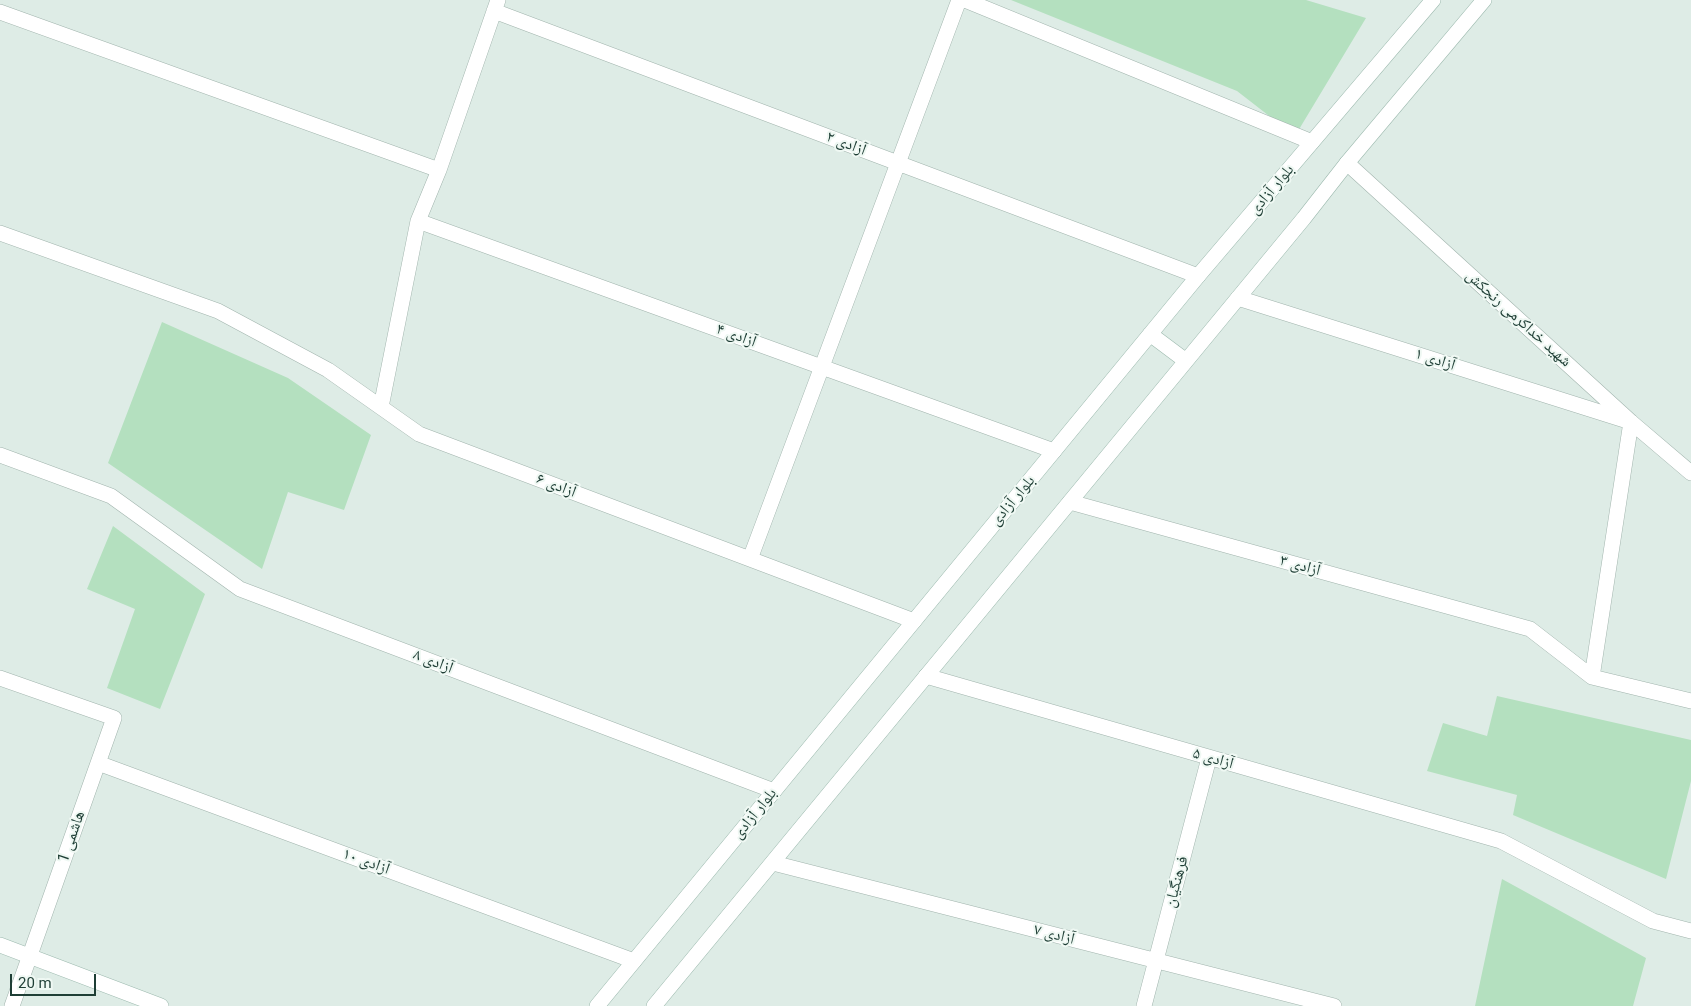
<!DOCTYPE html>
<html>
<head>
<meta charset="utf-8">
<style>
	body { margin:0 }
	#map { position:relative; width:1691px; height:1006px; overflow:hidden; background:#deece6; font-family:Roboto,sans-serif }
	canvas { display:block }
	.scale { position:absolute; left:10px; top:974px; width:86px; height:22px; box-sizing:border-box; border:2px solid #1e3e35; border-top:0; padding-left:6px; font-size:15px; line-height:18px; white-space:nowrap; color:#1e3e35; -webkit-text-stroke:4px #eff8f3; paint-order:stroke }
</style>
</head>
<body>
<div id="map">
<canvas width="1691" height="1006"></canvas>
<div class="scale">20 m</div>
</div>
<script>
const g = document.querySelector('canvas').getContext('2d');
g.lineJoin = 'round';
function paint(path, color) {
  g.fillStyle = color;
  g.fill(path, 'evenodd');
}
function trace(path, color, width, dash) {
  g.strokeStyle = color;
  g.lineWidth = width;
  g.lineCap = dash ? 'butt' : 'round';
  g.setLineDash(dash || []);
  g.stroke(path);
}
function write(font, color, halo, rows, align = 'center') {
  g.font = font + ' Roboto,"Noto Naskh Arabic",sans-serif';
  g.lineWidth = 4;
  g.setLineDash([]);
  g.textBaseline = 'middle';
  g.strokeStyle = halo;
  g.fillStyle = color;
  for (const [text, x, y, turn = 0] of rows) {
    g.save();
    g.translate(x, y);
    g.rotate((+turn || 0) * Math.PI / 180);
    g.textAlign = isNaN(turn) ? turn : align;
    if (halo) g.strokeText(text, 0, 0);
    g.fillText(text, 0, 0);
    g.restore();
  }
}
const green = new Path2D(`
	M1011 0H1306L1366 18 1295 136 1237 91Z
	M162 322 288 378 371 435 344 510 288 492 262 569 108 463Z
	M113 526 205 594 160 709 107 688 135 609 87 589Z
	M1497 696 1691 740V781L1666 879 1513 815 1517 795 1427 771 1443 723 1487 736Z
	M1502 879 1646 958 1633 1006H1475Z`);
const street = new Path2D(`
	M965 0 1312 142
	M494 11 1198 276
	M0 12 439 170
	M1347 163 1631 422 1691 473
	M418 221 1054 451
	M0 233 218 311 328 370 419 434 914 621
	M1238 298 1631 422 1592 677
	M381 407 418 221 439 170 498 0
	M0 455 111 496 240 589 774 791
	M1070 502 1530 629 1592 677 1691 701
	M750 559 959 0
	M926 676 1501 841 1653 921 1691 931
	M0 678 114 718 12 1006
	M98 763 634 961
	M773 863 1334 1006
	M1144 1006 1209 758`);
const secondary = new Path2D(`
	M1150 334 1186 361
	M0 945 161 1006
	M597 1006 1198 276 1433 0
	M654 1006 1304 218 1347 163 1484 0`);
const streetNames = [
	["آزادی ۲",846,144,21],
	["بلوار آزادی",1272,190,-50],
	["شهید خداکرمی رنجکش",1518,319,42],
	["آزادی ۴",736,336,20],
	["آزادی ۱",1435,360,18],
	["آزادی ۶",556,486,21],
	["بلوار آزادی",1013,501,-50],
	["آزادی ۳",1300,566,15],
	["آزادی ۸",433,662,21],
	["آزادی ۵",1213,759,16],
	["بلوار آزادی",755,814,-51],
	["هاشمی 1",72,837,-71],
	["آزادی ۱۰",366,862,20],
	["فرهنگیان",1177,882,-75],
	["آزادی ۷",1054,935,14]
];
paint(green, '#b4e0bf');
trace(street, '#a1b4ad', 16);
trace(secondary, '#9cb9ae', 16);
trace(street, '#fff', 15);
trace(secondary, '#fff', 15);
write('16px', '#1e3e35', '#eff8f3', streetNames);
</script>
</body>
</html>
